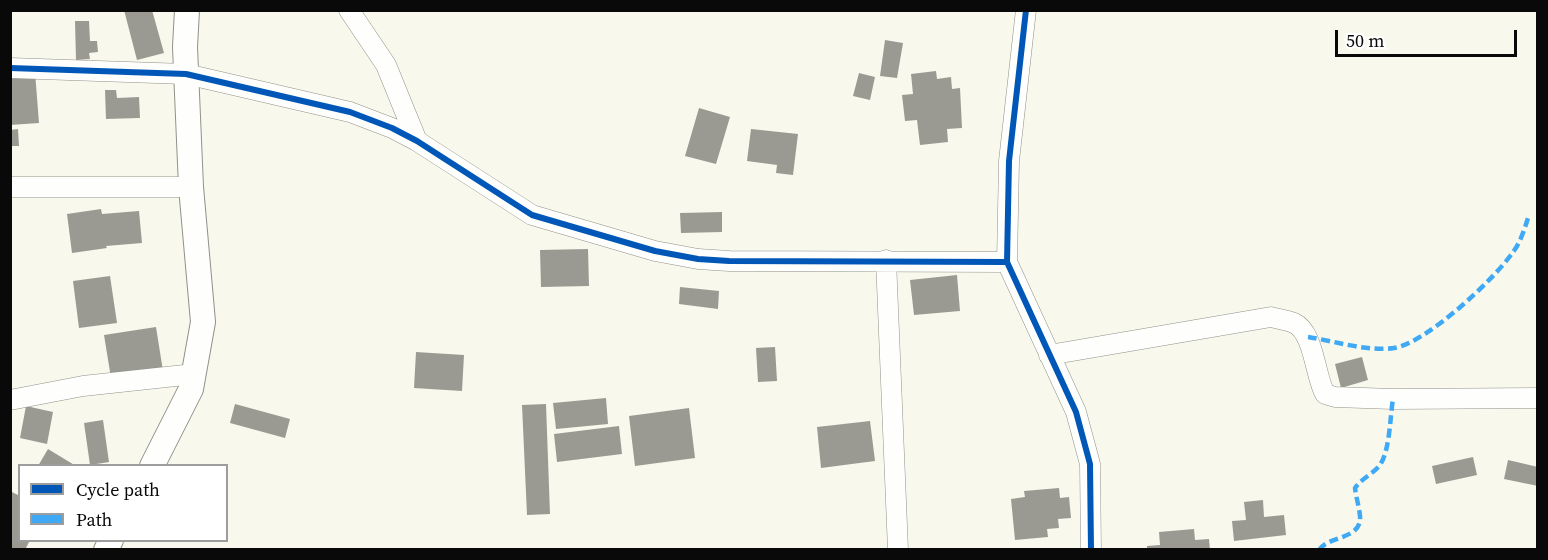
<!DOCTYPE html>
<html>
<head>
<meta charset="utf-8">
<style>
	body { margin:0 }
	#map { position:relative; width:1548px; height:560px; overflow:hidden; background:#f8f9ec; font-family:"Source Serif 4",serif }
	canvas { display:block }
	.frame { position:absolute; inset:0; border:12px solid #090909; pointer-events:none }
	.legend { position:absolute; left:18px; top:464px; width:210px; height:78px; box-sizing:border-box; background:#fff; border:2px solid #9d9d9d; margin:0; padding:8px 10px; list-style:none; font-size:18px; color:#090909 }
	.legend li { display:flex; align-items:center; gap:12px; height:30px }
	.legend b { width:30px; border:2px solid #9d9d9d }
	.scale { position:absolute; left:1335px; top:30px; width:182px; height:27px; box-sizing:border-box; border:3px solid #090909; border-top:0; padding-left:8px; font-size:18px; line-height:21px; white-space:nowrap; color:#090909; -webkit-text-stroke:4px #fff; paint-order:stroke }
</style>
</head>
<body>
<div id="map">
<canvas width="1548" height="560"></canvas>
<div class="frame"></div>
<ul class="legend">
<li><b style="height:8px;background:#0057b8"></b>Cycle path</li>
<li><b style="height:8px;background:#3fa9f5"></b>Path</li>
</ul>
<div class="scale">50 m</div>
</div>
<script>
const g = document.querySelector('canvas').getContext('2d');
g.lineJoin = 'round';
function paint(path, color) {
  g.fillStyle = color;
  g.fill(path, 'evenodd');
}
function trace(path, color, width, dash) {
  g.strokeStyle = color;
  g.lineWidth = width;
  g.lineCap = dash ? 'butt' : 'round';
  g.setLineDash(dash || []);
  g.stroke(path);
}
const building = new Path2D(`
	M124 10H152L164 53 137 60Z
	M75 21H89L90 41H97L98 52 89 53 90 59 76 60Z
	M885 40 903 43 897 78 880 76Z
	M936 71 937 79 951 77 952 89 960 88 962 128 947 129 948 142 920 145 917 120 905 121 902 95 913 94 911 74Z
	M35 72 39 123 10 125V74Z
	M859 73 875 77 870 100 853 96Z
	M105 90H116L117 98 139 97 140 118 106 119Z
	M699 108 730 117 716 164 685 156Z
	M18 129 19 146H10V130Z
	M751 129 798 134 793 175 776 173 777 165 747 161Z
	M101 209 102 214 139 211 142 243 106 246 107 248 72 253 67 214Z
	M722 212V232L681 233 680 213Z
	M588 249 589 286 541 287 540 250Z
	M957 275 960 311 914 315 910 280Z
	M110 276 117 323 79 328 73 281Z
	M680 287 719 291 718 309 679 304Z
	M156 327 163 371 111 378 104 335Z
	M775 347 777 381 758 382 756 348Z
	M416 352 464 355 462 391 414 388Z
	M1362 357 1368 380 1341 388 1335 364Z
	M606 398 608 424 556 429 553 403Z
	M235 404 290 419 285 438 230 423Z
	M546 404 550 514 527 515 522 405Z
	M26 406 53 412 47 444 20 438Z
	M689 408 695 458 635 466 629 416Z
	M103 420 109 462 90 465 84 423Z
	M870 421 875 461 821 468 817 427Z
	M619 426 622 454 557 462 554 434Z
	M48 449 76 466H38Z
	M1473 457 1477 475 1436 484 1432 466Z
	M1508 460 1538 467V486L1504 479Z
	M1059 488 1060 498 1069 497 1071 518 1058 519 1059 528 1047 529 1048 537 1015 540 1011 499 1025 497 1024 491Z
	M10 491 20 496V540H30L25 550H10Z
	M1263 500 1264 517 1284 515 1286 535 1234 541 1232 521 1246 520 1244 502Z
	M1194 529 1195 540 1209 539 1210 550H1147V546L1160 545 1159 532Z`);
const minor = new Path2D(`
	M349 10 386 65 417 141
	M1026 10 1009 161 1007 262 1076 412 1090 464 1091 550
	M10 68 186 74 350 112 392 128 417 141 532 215 655 251 698 259 729 261 1007 262
	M10 187H191
	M886 260 898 550
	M1049 355 1271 317C1278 319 1287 320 1294 323 1314 332 1315 376 1325 394L1335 397 1393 399 1538 398
	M10 400 83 386 194 374`);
const tertiary = new Path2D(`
	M152 466 191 389 203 322 191 187 185 47 187 10
	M106 550 111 540`);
const quiet = new Path2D(`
	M1308 337C1334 341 1368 352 1394 348 1426 343 1494 280 1513 252 1521 242 1525 227 1529 215
	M1319 550C1329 535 1362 540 1360 516 1359 506 1356 497 1355 488 1362 478 1373 474 1380 465 1390 450 1390 417 1393 399`);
const cycleway = new Path2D(`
	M1026 10 1009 161 1007 262 1076 412 1090 464 1091 550
	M10 68 186 74 350 112 392 128 417 141 532 215 655 251 698 259 729 261 1007 262`);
paint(building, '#9a9a93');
trace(minor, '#91918b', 21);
trace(tertiary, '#91918b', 26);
trace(minor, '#fefefc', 20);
trace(tertiary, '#fefefc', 24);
trace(quiet, '#3fa9f5', 4.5, [9, 4.5]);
trace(cycleway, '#0057b8', 6);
</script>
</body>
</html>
